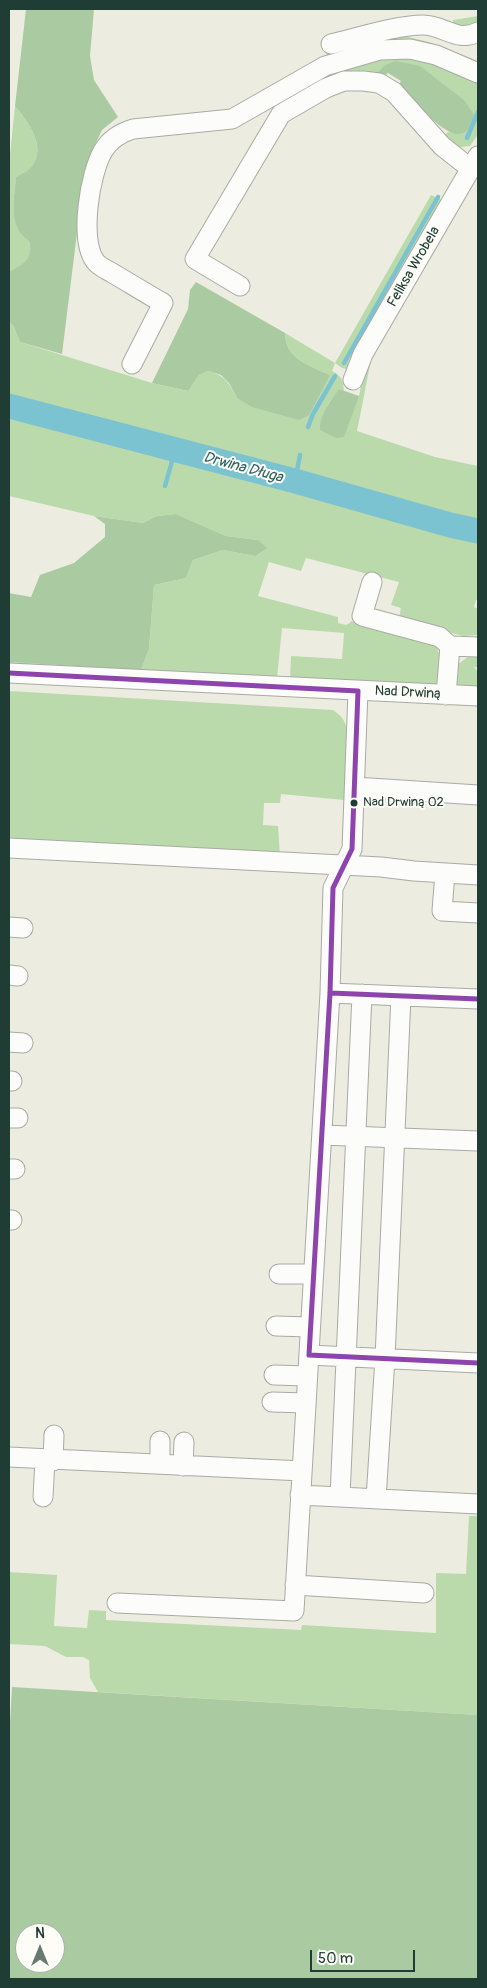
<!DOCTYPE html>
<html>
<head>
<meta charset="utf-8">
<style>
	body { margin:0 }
	#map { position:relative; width:487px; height:1988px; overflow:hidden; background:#edece1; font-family:Pangolin,sans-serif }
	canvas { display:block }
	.frame { position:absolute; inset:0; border:10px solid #1f3d34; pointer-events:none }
	.north { position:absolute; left:15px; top:1923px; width:50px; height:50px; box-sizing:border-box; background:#fdfcf7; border:1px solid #a4b0a9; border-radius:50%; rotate:0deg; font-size:14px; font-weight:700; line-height:20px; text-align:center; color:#1f3d34 }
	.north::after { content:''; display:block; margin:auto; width:18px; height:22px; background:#677a71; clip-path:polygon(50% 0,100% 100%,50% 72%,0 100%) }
	.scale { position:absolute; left:310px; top:1950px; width:105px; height:22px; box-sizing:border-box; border:2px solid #1f3d34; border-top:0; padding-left:6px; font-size:15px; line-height:18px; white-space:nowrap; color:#1f3d34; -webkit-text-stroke:4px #fdfcf7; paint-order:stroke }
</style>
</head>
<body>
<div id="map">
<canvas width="487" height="1988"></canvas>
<div class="frame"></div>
<div class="north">N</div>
<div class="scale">50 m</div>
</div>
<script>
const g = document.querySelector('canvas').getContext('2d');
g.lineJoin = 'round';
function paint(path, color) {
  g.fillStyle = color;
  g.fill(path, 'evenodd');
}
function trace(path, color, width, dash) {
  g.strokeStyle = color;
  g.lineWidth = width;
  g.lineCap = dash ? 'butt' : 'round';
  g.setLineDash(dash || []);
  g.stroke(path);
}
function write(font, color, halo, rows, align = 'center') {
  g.font = font + ' Pangolin,sans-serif';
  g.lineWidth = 4;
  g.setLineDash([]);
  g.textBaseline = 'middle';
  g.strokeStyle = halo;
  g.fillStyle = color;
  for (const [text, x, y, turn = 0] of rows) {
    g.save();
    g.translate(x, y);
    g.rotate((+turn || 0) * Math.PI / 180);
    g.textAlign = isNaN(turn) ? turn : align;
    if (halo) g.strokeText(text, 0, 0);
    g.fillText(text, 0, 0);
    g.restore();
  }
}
const green = new Path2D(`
	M478 16V27H453V20Z
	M404 36 429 42 478 61V67L448 54 328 58 326 54 390 37Z
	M392 57 422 59 478 81V134L470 146 454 148 445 135 448 132 462 134 420 66 377 75 337 77 333 70 367 60Z
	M15 106C28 122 47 146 32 166 28 171 21 174 16 177 14 200 7 227 29 241 34 260 23 264 9 272V164Z
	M431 195 445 201 347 369 342 368 335 363 332 371C342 376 343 380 344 391L339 389 329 403 320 425 359 396 367 358 372 355 357 431 435 457 478 466V600H476L474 607 478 609V635L463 636 399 618 401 608 391 605 399 582 306 558 301 571 269 562 258 596 338 617V623L346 625 350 623 351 621 430 641C444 651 440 666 439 681L433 686 290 679 291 656 342 659 344 633 282 628 277 678 9 665V662L141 670 149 649 154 585 186 578 193 560 223 550 255 556 258 540 226 536 176 514 157 516 143 523 94 516 9 496V321L14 327 20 342 152 383 187 391 199 375 208 371C226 376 228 382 237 398L330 375C310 366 285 359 285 333L335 363Z
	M473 653 478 654V667H474L478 672V690L463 689 455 682 457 665Z
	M9 691 333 710C337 713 341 715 344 721 353 739 346 780 344 800L281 794 280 803H264L263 825 278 826 280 857 9 841Z
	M469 1516H478V1715L98 1692 90 1678 89 1660 83 1657H66L45 1646 9 1644V1572L57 1575 54 1626 87 1628 89 1610 106 1611V1620L301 1630 302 1625 436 1633V1573L466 1574Z`);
const forest = new Path2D(`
	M26 9H94L90 56 94 80 118 117 102 130 92 151 83 184 62 354 20 342 14 327 9 321V272C23 264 34 259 29 241 7 227 14 200 16 177 21 174 28 171 32 166 47 146 28 122 15 106Z
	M396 61 420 66 465 101 474 115C472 120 469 129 465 132 448 145 410 95 399 84L401 81 388 73 380 80 377 75C382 66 386 64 396 61Z
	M196 282 285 333C285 359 310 366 330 375L309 415 299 420 252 407 237 398 229 383 221 375 208 371 199 375 188 391 152 383 188 309 190 290Z
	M339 389 359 396 344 437 336 438 320 430C319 416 331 400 339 389Z
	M176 514 226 536 258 540 267 548 255 556 223 550 193 560 186 578 154 585 149 649 141 670 9 662V593L31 597 40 575 74 563 105 537V524L94 516 143 523 157 516Z
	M12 1687 478 1715V1979H9V1741ZM25 1933H55V1963H25Z`);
const stream = new Path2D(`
	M467 138 478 112
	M344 363 438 197
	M308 427 313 414 335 376
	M295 481 300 455
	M165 486 175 451`);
const river = new Path2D(`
	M9 406 295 481 450 525 478 531`);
const minor = new Path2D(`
	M331 44C357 38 397 25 423 25 444 25 457 43 478 32
	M240 286 195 259 281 114 326 88 344 81H363L379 83 394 92 442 146 471 169
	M132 364 163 303C147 294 131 284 114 274 108 270 99 267 95 261 79 239 90 173 103 151 110 139 120 133 133 129L232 119 325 66 380 50 410 49 436 55 478 73
	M353 380 363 354 478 156
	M372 582 362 616 440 637 450 646 478 647
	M9 673 478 696
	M446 695 450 646
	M355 787 478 795
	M9 848 381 867 414 871 478 875
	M445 873 442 911 478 913
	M9 927 23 928
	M9 975 18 976
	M330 993 478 999
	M9 1042 23 1043
	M9 1081H12
	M9 1118H18
	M322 1135 478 1141
	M9 1169H15
	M9 1220H12
	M279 1274H313
	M276 1326 310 1327
	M309 1355 478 1363
	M274 1375 307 1376
	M272 1402 306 1403
	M160 1441V1464
	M9 1457 302 1471
	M53 1461 54 1435
	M183 1466 184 1442
	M300 1495 478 1504
	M43 1497 45 1459
	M340 1497 362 994
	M376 1499 385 1358 401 996
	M295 1585 424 1593
	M117 1603 294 1611 330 993 333 888 352 849 358 691`);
const bus1 = new Path2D(`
	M9 673 358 691
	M330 993 478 999
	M309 1355 330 993 333 888 352 849 358 691
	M309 1355 478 1363`);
const markers = [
	[354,803,4.5,"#1f3d34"]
];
const busNames = [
	["Nad Drwiną 02",363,803]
];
const streetNames = [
	["Feliksa Wrobela",414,267,-60],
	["Nad Drwiną",408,693,3]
];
const waterNames = [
	["Drwina Długa",243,468,15]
];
paint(green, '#badaac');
paint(forest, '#aacaa2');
trace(stream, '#7cc3d1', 4.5);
trace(river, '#7cc3d1', 25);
trace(minor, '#a8aba3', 21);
trace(minor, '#fcfcfa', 19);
trace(bus1, '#8e44ad', 5);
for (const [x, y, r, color] of markers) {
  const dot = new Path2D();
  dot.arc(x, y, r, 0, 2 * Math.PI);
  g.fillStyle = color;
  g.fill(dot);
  trace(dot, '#fdfcf7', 2);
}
write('13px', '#1f3d34', '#fdfcf7', busNames, 'left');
write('14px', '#1f3d34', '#fdfcf7', streetNames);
write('italic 15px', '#2c6061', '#fdfcf7', waterNames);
</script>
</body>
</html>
